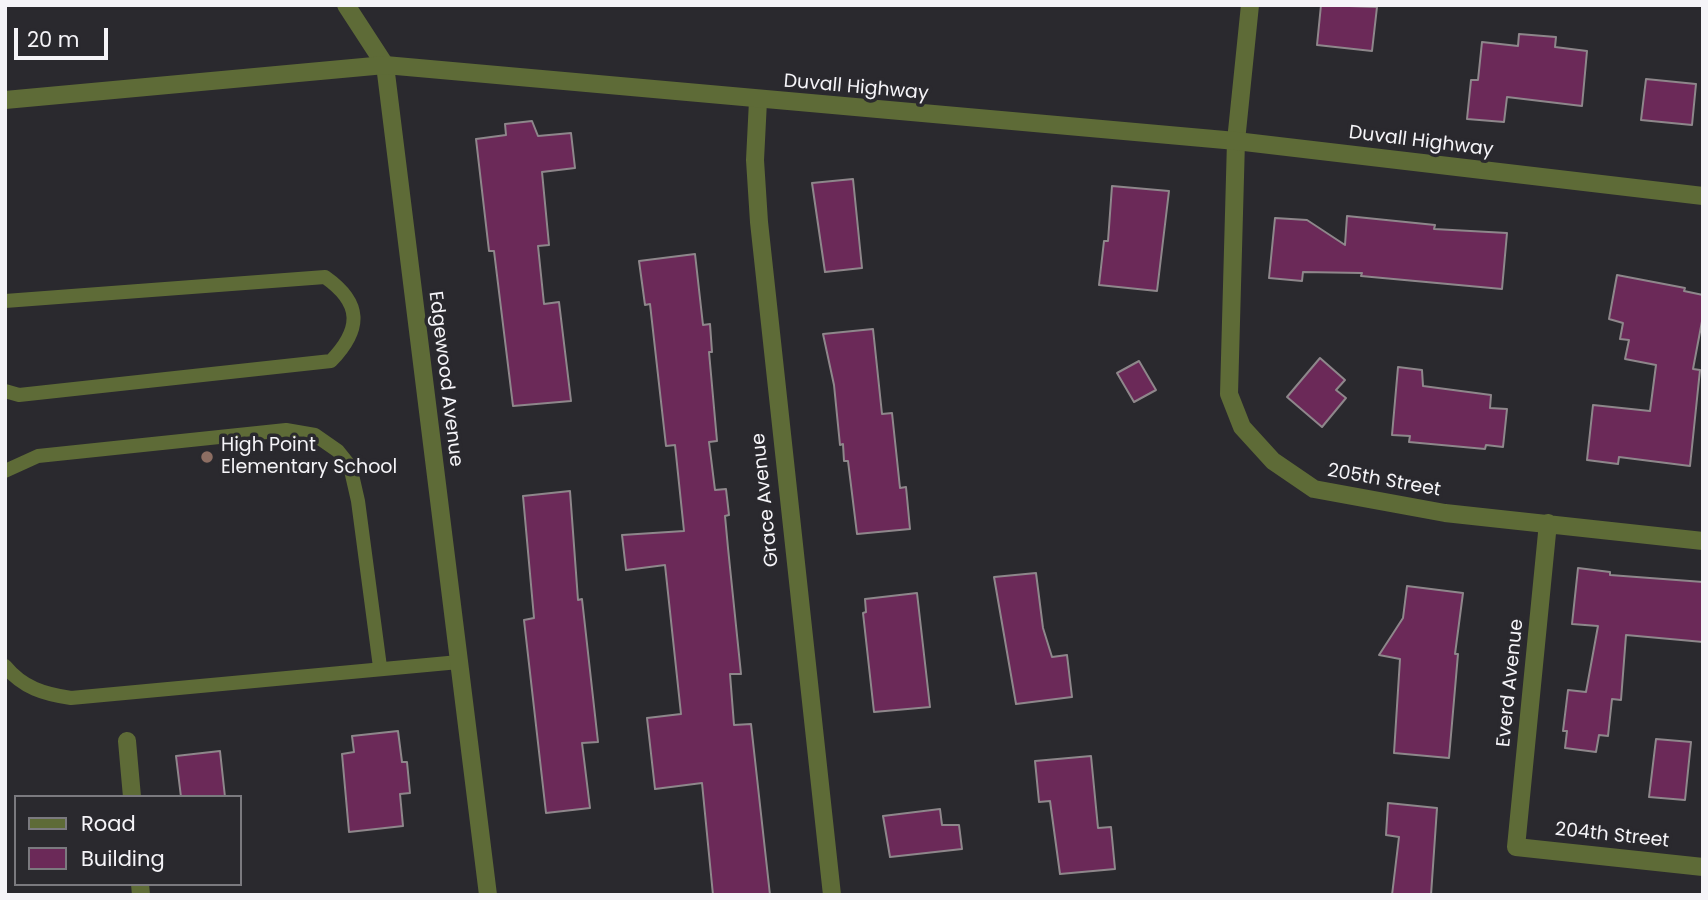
<!DOCTYPE html>
<html>
<head>
<meta charset="utf-8">
<style>
	body { margin:0 }
	#map { position:relative; width:1708px; height:900px; overflow:hidden; background:#2a292e; font-family:Poppins,sans-serif }
	canvas { display:block }
	.frame { position:absolute; inset:0; border:7px solid #f5f4f8; pointer-events:none }
	.legend { position:absolute; left:14px; top:795px; width:228px; height:91px; box-sizing:border-box; background:#2a292e; border:2px solid #7b7a7f; margin:0; padding:9px 12px; list-style:none; font-size:21px; color:#f5f4f8 }
	.legend li { display:flex; align-items:center; gap:14px; height:35px }
	.legend b { width:35px; border:2px solid #7b7a7f }
	.scale { position:absolute; left:14px; top:28px; width:94px; height:32px; box-sizing:border-box; border:4px solid #f5f4f8; border-top:0; padding-left:9px; font-size:21px; line-height:24px; white-space:nowrap; color:#f5f4f8; -webkit-text-stroke:5px #2a292e; paint-order:stroke }
</style>
</head>
<body>
<div id="map">
<canvas width="1708" height="900"></canvas>
<div class="frame"></div>
<ul class="legend">
<li><b style="height:9px;background:#5e6b37"></b>Road</li>
<li><b style="height:19px;background:#6b2958"></b>Building</li>
</ul>
<div class="scale">20 m</div>
</div>
<script>
const g = document.querySelector('canvas').getContext('2d');
g.lineJoin = 'round';
function paint(path, color) {
  g.fillStyle = color;
  g.fill(path, 'evenodd');
}
function trace(path, color, width, dash) {
  g.strokeStyle = color;
  g.lineWidth = width;
  g.lineCap = dash ? 'butt' : 'round';
  g.setLineDash(dash || []);
  g.stroke(path);
}
function write(font, color, halo, rows, align = 'center') {
  g.font = font + ' Poppins,sans-serif';
  g.lineWidth = 7;
  g.setLineDash([]);
  g.textBaseline = 'middle';
  g.strokeStyle = halo;
  g.fillStyle = color;
  for (const [text, x, y, turn = 0] of rows) {
    g.save();
    g.translate(x, y);
    g.rotate((+turn || 0) * Math.PI / 180);
    g.textAlign = isNaN(turn) ? turn : align;
    if (halo) g.strokeText(text, 0, 0);
    g.fillText(text, 0, 0);
    g.restore();
  }
}
const building = new Path2D(`
	M1321 5 1377 7 1372 51 1317 45Z
	M1519 34 1556 37 1555 47 1587 51 1582 106 1507 97 1504 122 1467 119 1471 80H1478L1482 42 1518 46Z
	M1646 79 1696 84 1692 125 1641 120Z
	M532 121 538 136 571 133 575 168 542 172 549 245 538 246 544 304 559 302 571 401 513 406 494 251H489L476 139 506 135 505 124Z
	M853 179 862 268 825 272 812 183Z
	M1112 186 1169 191 1157 291 1099 285 1104 241H1108Z
	M1347 216 1435 225 1434 229 1507 233 1502 289 1361 276 1362 273 1303 272 1302 281 1269 278 1275 218 1307 220 1345 245Z
	M695 254 703 325 710 324 712 352H709L717 441 709 442 715 490 726 489 729 515 725 516 728 548 741 674H730L734 725 751 724 770 895H713L702 783 655 789 647 718 681 714 665 565 626 570 622 535 684 531 675 445 666 446 650 304 645 305 639 261Z
	M1617 275 1685 288 1684 291 1703 295V316L1693 369 1700 370 1690 466 1619 457 1618 464 1587 460 1593 405 1650 411 1656 365 1625 359 1629 340 1620 339 1623 323 1609 319Z
	M873 329 882 414 892 413 900 488 906 487 910 529 857 534 848 461H844L843 444 840 445 834 385 823 334Z
	M1320 358 1345 380 1336 390 1346 398 1322 427 1287 397Z
	M1139 361 1156 390 1134 402 1117 373Z
	M1398 367 1422 370 1423 386 1491 395 1490 408 1507 409 1503 447 1486 445 1485 449 1409 442 1410 436 1392 435Z
	M570 491 578 600 582 599 598 742 582 743 590 808 546 813 524 620 534 618 523 496Z
	M1578 568 1610 572V575L1703 582V642L1626 635 1621 700 1612 699 1608 736 1599 735 1596 752 1565 748 1567 731H1563L1568 690 1586 692 1598 626 1572 624Z
	M1036 573 1043 628 1052 657 1067 655 1072 697 1016 704 994 577Z
	M1407 586 1463 593 1455 654H1458L1449 758 1394 753 1400 659 1379 655 1403 618Z
	M917 593 930 707 874 712 863 613 866 612 865 599Z
	M398 731 402 762H407L410 793 400 794 403 826 349 832 342 754 354 752 352 736Z
	M1656 739 1691 742 1685 800 1649 797Z
	M220 751 225 797H181L176 756Z
	M1091 756 1098 828 1111 827 1115 869 1060 874 1050 801 1039 802 1035 761Z
	M1388 803 1437 808 1431 895H1392L1399 837 1386 835Z
	M940 809 942 825H959L962 849 890 857 883 816Z`);
const service = new Path2D(`
	M5 301 325 277C362 303 362 329 331 361L19 395 5 391
	M5 471 38 456 286 430 315 435 338 451 350 466 358 501 380 667
	M5 666C23 688 44 694 71 698L459 662`);
const minor = new Path2D(`
	M346 5 385 65 488 895
	M1250 5 1236 141 1229 394 1242 427 1273 461 1314 489 1445 513 1703 541
	M758 101 755 160 759 222 832 895
	M1548 523 1516 847 1703 867
	M127 741 132 797
	M140 884 141 895`);
const tertiary = new Path2D(`
	M5 100 385 65 1236 141 1703 196`);
const markers = [
	[207,457,7,"#8d6e63"]
];
const streetNames = [
	["Duvall Highway",856,88,5],
	["Duvall Highway",1421,142,7],
	["Edgewood Avenue",445,379,83],
	["205th Street",1384,481,10],
	["Grace Avenue",766,500,-96],
	["Everd Avenue",1511,683,-84],
	["204th Street",1612,836,6]
];
const poiNames = [
	["High Point",221,446],
	["Elementary School",221,468]
];
paint(building, '#6b2958');
trace(building, '#8e878b', 2);
trace(service, '#5e6b37', 14);
trace(minor, '#5e6b37', 18);
trace(tertiary, '#5e6b37', 18);
for (const [x, y, r, color] of markers) {
  const dot = new Path2D();
  dot.arc(x, y, r, 0, 2 * Math.PI);
  g.fillStyle = color;
  g.fill(dot);
  trace(dot, '#2a292e', 2.5);
}
write('19px', '#f5f4f8', '#2a292e', streetNames);
write('19px', '#f5f4f8', '#2a292e', poiNames, 'left');
</script>
</body>
</html>
